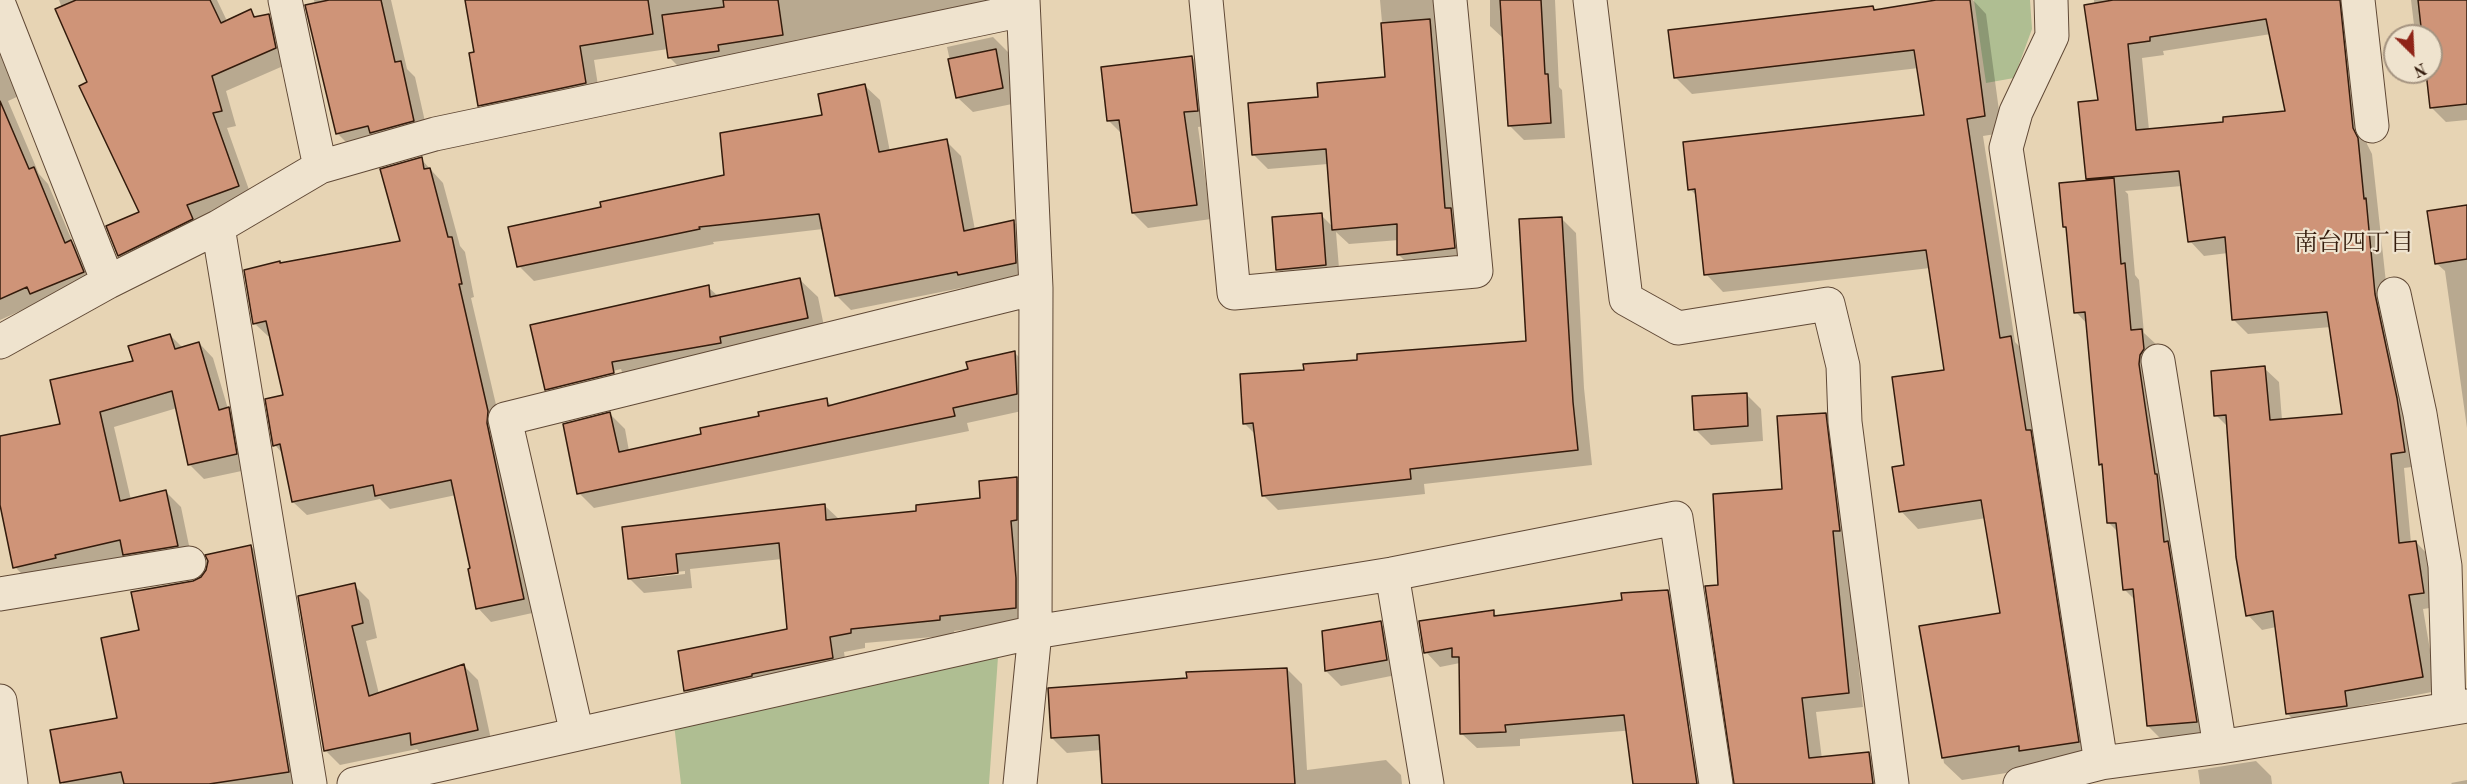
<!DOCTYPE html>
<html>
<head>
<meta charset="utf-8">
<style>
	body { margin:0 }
	#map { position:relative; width:2467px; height:784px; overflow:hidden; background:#e7d4b4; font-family:"Old Standard TT",serif }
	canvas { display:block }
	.north { position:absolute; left:2383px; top:24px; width:60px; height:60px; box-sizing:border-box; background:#efe3ce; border:2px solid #a49380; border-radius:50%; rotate:156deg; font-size:16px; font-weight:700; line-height:24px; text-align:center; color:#331b0c }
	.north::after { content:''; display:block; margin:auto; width:21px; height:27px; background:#8f2418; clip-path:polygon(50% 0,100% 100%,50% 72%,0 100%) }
</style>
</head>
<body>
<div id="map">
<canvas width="2467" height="784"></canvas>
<div class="north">N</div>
</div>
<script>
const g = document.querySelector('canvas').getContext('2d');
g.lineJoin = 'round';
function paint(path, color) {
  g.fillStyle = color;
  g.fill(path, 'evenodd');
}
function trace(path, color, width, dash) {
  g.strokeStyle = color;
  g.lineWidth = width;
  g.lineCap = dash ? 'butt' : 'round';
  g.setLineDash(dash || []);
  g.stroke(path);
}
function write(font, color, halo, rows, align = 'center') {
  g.font = font + ' "Old Standard TT","Noto Serif JP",serif';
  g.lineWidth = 4.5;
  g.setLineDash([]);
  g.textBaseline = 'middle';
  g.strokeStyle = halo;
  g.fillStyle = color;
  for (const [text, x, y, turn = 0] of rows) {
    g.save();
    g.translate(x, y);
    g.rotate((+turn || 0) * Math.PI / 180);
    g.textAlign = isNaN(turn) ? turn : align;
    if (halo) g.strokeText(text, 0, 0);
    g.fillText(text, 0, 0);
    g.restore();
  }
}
const green = new Path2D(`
	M1974 0H2030L2032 29 2014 78 1986 83Z
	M998 657 989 784H681L674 724Z`);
const shadow = new Path2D(`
	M59 0H217L227 21 251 11 257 18 268 15 283 30 290 63 226 91 236 126 227 128 253 201 134 270 119 255 141 213 89 83Z
	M314 0H391L407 69 415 77 428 135 352 148 337 133Z
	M466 0H1013L889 25 796 40 797 49 684 72 669 57 668 49 594 60 600 98 494 120 480 105 476 53Z
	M1380 0H1440L1469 263 1414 270 1399 255V240L1349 244 1336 232 1340 280 1293 284 1278 269 1321 215 1333 227 1328 164 1268 169 1253 154 1320 98 1387 78Z
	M1490 0H1555L1559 87 1562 90 1565 138 1524 140 1509 125 1504 39 1490 26Z
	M1946 0H1973L1986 14 2002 133 1983 136 2015 342 2028 355 2095 759 1962 780 1944 763 1921 627 2002 614 1986 518 1918 529 1901 511 1906 466 1946 371 1930 268 1723 292 1706 274 1697 196 1690 189 1926 116 1919 68 1692 94 1675 77 1873 7 1876 11Z
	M2094 0H2355L2353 17 2367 144 2372 154 2389 310 2419 466 2404 468 2411 543 2416 542 2430 557 2437 607 2423 609 2437 691 2359 706 2361 720 2301 728 2287 713 2276 627 2262 630 2248 615 2229 428 2216 415 2264 368 2279 382 2282 420 2344 415 2331 327 2248 334 2234 320 2228 253 2204 256 2190 241 2182 186 2125 191 2128 194 2135 275 2139 280 2144 333 2157 345 2211 736 2163 741 2148 726 2136 601 2124 589 2119 533 2109 523 2104 467 2101 464 2088 325 2076 312 2068 230 2064 227 2090 182 2087 179 2100 102ZM2271 34 2287 113 2225 123 2149 130 2142 58 2164 55 2163 51Z
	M2411 0H2467V120L2446 122 2432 108 2428 72H2431V36H2423L2414 25Z
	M993 37 1008 52 1017 103 973 112 958 98 947 47Z
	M0 51 21 95 8 101 39 174 48 184 73 243 86 256 98 287 40 302 0 320Z
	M1192 57 1207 72 1212 125 1198 127 1211 219 1148 228 1133 213 1123 135 1109 121Z
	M865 86 880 100 890 152 946 141 961 156 975 230 1014 222 1029 237 1030 278 974 289 971 286 851 310 836 295 823 229 713 242 714 244 534 281 519 266 603 208 726 176 824 117Z
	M421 159 443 183 460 246 465 252 474 297 471 298 501 426 537 612 491 622 478 608 472 569 456 495 390 509 380 499 307 515 293 502 283 454 275 445 284 396 270 336H268L254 323 281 265 402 242Z
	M2467 207V428L2445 271 2436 263Z
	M1561 218 1576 233 1584 388 1592 465 1424 484 1425 494 1278 510 1263 495 1256 435 1244 423 1305 371 1359 362 1528 342Z
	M799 279 818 297 826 336 564 407 546 389 708 287 718 296ZM621 369 622 372 557 388V385Z
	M170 335 183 348 199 343 213 358 228 409 243 424 251 469 204 479 189 464 177 408 114 427 131 500 166 492 181 507 192 560 139 569 127 556 69 569 30 582 15 567 0 480V438L62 425Z
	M1015 353 1030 368 1031 409 967 423 969 431 594 508 579 493 610 414 625 429 629 451 703 435 826 400 832 406 969 370Z
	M1746 394 1761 409 1763 441 1711 445 1696 430Z
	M1825 415 1840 430 1846 545 1863 707 1816 712 1822 759 1868 753 1883 768 1885 784H1736L1719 587 1784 491Z
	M1016 479 1031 494V622L954 631 955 635 865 643V648L844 652 847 673 700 705 685 690 789 630 782 559 690 569 692 588 644 593 629 578 624 528 824 505 840 520 918 513 982 499ZM685 571V574L640 579V576Z
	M251 546 266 561 303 784H63L52 732 118 719 141 632 193 583 202 578 208 571 209 560Z
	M354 585 369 600 377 638 366 641 379 694 463 665 478 680 492 744 428 760 417 749 340 765 325 750Z
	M1667 591 1682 606 1700 725 1520 739V746L1477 748 1462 734 1460 663 1440 667 1426 652 1493 612 1498 617 1623 601Z
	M1380 623 1395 638 1401 674 1341 686 1326 671Z
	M1287 669 1302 684 1307 770 1386 760 1401 775 1402 784H1104L1101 750 1067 753 1052 738 1188 679Z
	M1692 756 1707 770 1709 784H1638Z
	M2256 761 2271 776 2272 784H2200L2198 770Z
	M2467 780V784H2452L2451 783Z`);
const building = new Path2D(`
	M76 0H210L221 23 251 9 254 17 269 14 276 48 212 76 222 111 213 113 239 186 187 205 193 219 118 256 106 226 139 212 79 86 87 82 55 9Z
	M329 0H381L395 62 401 61 414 121 370 133 368 126 336 134 305 5Z
	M465 0H648L653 34 580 46 586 83 478 106 469 53 474 52Z
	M723 0H778L783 35 718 45 719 51 668 58 662 15 724 7Z
	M1500 0H1541L1545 74H1548L1551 123 1508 126Z
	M1936 0H1970L1985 116 1967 119 2000 338 2011 336 2026 430H2031L2079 742 2019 751V746L1942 758 1919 626 2000 613 1981 500 1899 512 1892 467 1904 465 1892 377 1944 370 1926 250 1704 275 1695 189 1688 190 1683 142 1924 115 1914 50 1674 78 1668 30 1873 6 1874 10Z
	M2113 0H2340L2353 128 2358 138 2364 199 2366 198 2375 294 2397 398 2405 452 2391 454 2399 543 2416 541 2424 593 2409 595 2423 677 2345 691 2347 706 2286 714 2273 611 2246 616 2236 557 2226 415 2214 416 2211 371 2265 366 2270 420 2342 414 2327 312 2232 320 2225 237 2188 242 2179 171 2086 179 2078 102 2098 100 2084 5ZM2266 19 2285 111 2223 117V122L2136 130 2128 44 2150 41V37Z
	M2418 0H2467V104L2430 108 2426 72H2431V36H2422Z
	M1430 19 1445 208H1451L1455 248 1397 255V224L1332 230 1326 149 1252 155 1248 103 1318 97 1317 83 1385 77 1381 23Z
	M996 49 1003 88 956 98 948 59Z
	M1192 56 1198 111 1184 112 1197 205 1132 213 1119 120 1107 121 1101 67Z
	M865 84 879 152 947 139 964 231 1014 220 1016 263 958 275 957 272 835 296 819 214 699 227 700 229 517 267 508 227 601 207 600 202 724 175 720 133 822 115 818 94Z
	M0 101 29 169 34 167 65 243 71 240 84 272 30 294 27 287 0 299Z
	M422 157 424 169 430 168 448 237H452L462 284H459L488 411 487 423 524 599 476 609 468 569 470 568 451 480 375 496 373 485 292 502 280 444 273 446 265 399 283 395 266 321 253 324 244 270 280 261V263L400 241 380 169Z
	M2114 178 2121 264 2125 263 2131 330 2142 329 2144 349 2140 355 2139 364 2155 474H2157L2164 542 2168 541 2197 722 2147 726 2133 589 2123 590 2116 523H2107L2102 464 2099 465 2085 312 2074 313 2066 227H2063L2059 183Z
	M2467 205V259L2435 264 2427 211Z
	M1322 213 1326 265 1276 270 1272 217Z
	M1562 217 1573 402 1578 450 1410 469 1411 479 1262 496 1253 423 1243 424 1240 374 1304 370 1303 364 1357 360V354L1526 341 1519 219Z
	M800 278 808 318 720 337 721 343 612 362 614 373 545 390 530 325 709 285 710 297Z
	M170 334 175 349 199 342 219 410 229 407 237 454 188 465 172 391 100 412 120 501 166 490 178 546 123 555 120 540 55 555 56 558 13 568 0 505V436L60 424 50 380 133 361 128 346Z
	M1015 351 1017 394 953 408 955 416 577 494 563 424 610 412 619 452 701 434 700 428 759 416 758 412 827 398 828 406 968 369 966 362Z
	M1747 393 1748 426 1694 430 1692 396Z
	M1826 413 1840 531H1833L1849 693 1802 698 1809 758 1869 752 1873 784H1734L1705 586 1718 585 1713 494 1782 489 1777 416Z
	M1017 477V520L1011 521 1016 578V608L940 616V620L851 629V633L830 637 833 658 752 674V676L684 691 678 651 787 629 779 543 676 554 678 573 628 579 622 527 825 504 826 520 916 511V505L980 498 979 481Z
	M251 545 289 772 209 784H124L121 772 60 783 50 730 117 718 101 638 139 630 131 592 193 581 201 577 206 570 208 561 205 555Z
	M355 583 363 623 352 626 369 696 464 664 478 730 411 745 410 733 324 751 298 596Z
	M1668 590 1697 784H1633L1624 715 1505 725 1506 732 1460 734 1459 657H1452V648L1424 653 1419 621 1494 610V616L1622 600 1621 593Z
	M1381 621 1387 660 1325 671 1322 631Z
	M1287 668 1295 784H1102L1099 735 1051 738 1048 688 1187 678 1186 672Z`);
const street = new Path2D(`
	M285 0 320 167
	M1206 0 1234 293 1476 271 1450 0
	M1590 0 1626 299 1678 328 1828 304 1843 366 1845 422 1892 784
	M2051 0 2052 36 2016 112 2006 148 2101 763
	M2358 0 2372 126
	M0 7 108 282
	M218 227 310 784
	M2394 294 2420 414 2445 566 2449 709
	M0 342 108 282 218 227 320 167 435 134 1023 10
	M2158 361 2220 747
	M1392 574 1427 784
	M0 594 189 563
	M0 701 11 784
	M577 734 505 419 1036 288
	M354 784 1035 632 1392 574 1676 518 1716 784
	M1020 784 1035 632 1036 288 1023 0
	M2020 784 2101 763 2220 747 2467 706`);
const neighbourhoodNames = [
	["南台四丁目",2354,244]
];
paint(green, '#afbe92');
paint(shadow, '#0003');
paint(building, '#cf9478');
trace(building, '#331b0c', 1.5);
trace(street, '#604936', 35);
trace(street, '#efe3ce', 33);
write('24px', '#331b0c', '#efe3ce', neighbourhoodNames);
</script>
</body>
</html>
